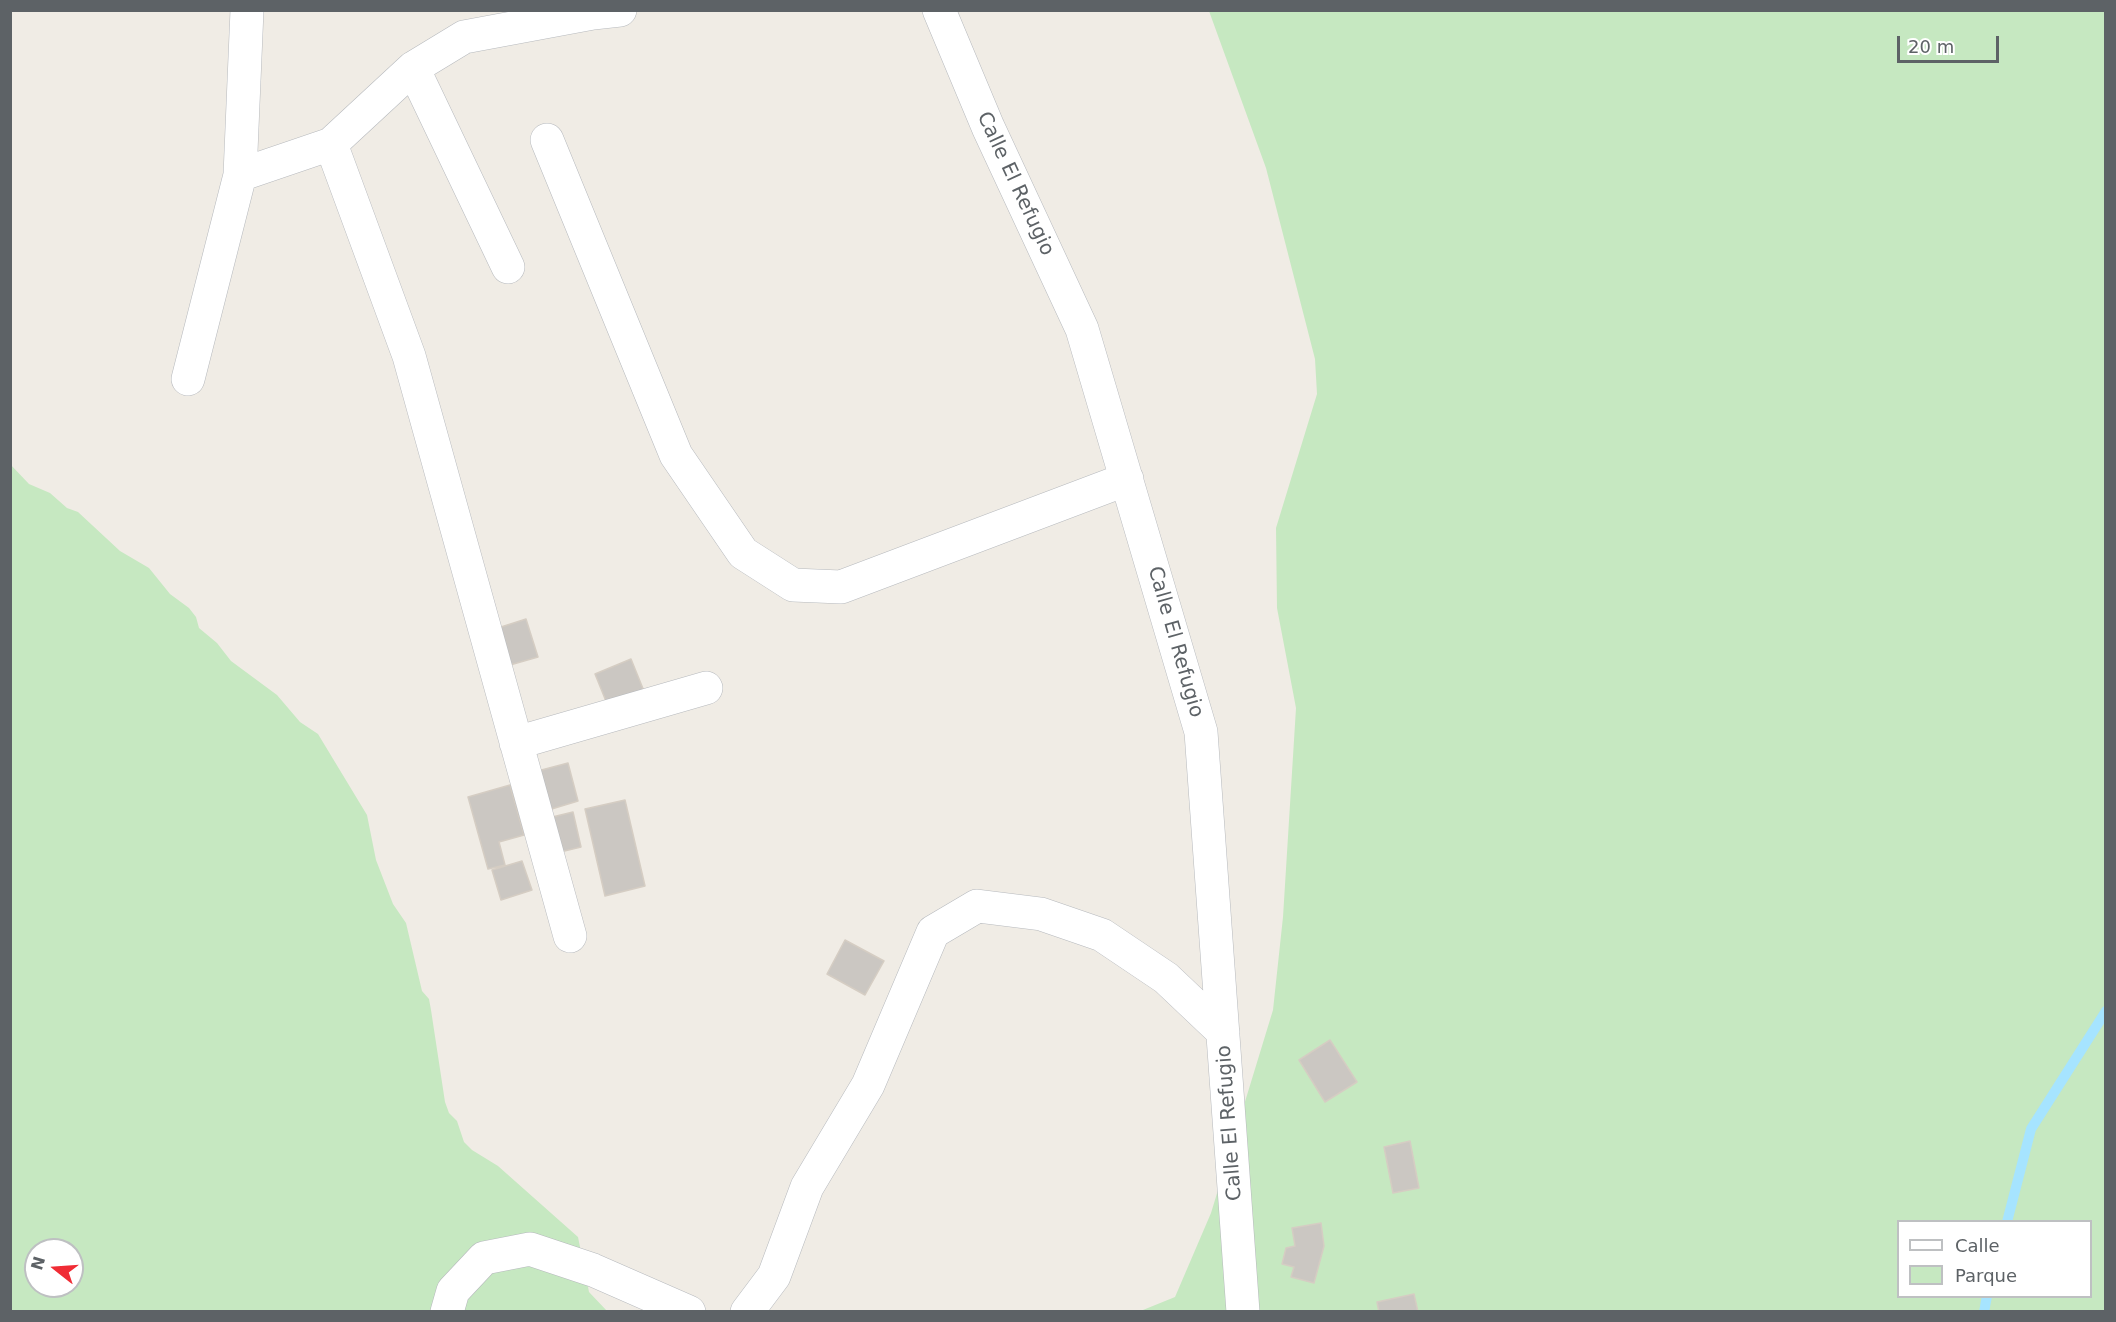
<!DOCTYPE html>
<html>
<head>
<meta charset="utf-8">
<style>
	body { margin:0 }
	#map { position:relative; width:2116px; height:1322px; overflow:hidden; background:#f0ece5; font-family:"DejaVu Sans",sans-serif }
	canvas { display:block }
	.frame { position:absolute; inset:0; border:12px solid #5d6266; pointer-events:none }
	.legend { position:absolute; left:1897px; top:1220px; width:195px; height:78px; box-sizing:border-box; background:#fff; border:2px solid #bec0c2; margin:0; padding:8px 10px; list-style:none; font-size:18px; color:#5d6266 }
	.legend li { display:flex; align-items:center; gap:12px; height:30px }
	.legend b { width:30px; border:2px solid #bec0c2 }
	.north { position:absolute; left:24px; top:1238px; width:60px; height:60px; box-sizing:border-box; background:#fff; border:2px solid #bec0c2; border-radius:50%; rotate:287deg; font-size:16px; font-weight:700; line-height:24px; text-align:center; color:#5d6266 }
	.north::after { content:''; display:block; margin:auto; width:21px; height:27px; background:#f02c35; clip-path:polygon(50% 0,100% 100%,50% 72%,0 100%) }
	.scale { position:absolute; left:1897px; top:36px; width:102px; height:27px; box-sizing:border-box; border:3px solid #5d6266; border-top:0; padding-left:8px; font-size:18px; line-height:21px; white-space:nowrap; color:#5d6266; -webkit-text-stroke:4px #fff; paint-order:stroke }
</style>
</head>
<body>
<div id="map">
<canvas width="2116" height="1322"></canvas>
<div class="frame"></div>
<ul class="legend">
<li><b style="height:8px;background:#fff"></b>Calle</li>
<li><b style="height:16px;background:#c6e8c1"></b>Parque</li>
</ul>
<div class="north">N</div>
<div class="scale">20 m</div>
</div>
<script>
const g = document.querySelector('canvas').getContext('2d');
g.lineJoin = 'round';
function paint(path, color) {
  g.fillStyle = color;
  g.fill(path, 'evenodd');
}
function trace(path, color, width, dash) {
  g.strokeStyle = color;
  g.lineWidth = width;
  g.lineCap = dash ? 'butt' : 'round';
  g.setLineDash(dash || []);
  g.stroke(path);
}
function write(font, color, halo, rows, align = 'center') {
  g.font = font + ' "DejaVu Sans",sans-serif';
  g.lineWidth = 5;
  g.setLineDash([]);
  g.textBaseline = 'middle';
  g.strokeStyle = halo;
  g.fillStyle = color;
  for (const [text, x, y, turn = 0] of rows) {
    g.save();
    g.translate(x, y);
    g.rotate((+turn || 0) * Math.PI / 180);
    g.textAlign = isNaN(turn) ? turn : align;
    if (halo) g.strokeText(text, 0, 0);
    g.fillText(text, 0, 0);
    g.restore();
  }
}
const green = new Path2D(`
	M1209 11H2105V1311L1138 1312 1175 1297 1211 1213 1273 1010 1283 917 1296 708 1277 608 1276 528 1317 394 1315 359 1266 168ZM1898 1222H2090V1296H1898Z
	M10 464 29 484 50 493 67 508 78 512 120 551 149 568 170 594 189 608 196 617 199 628 217 643 231 661 277 695 300 722 318 734 367 815 376 860 393 904 406 923 422 991 429 999 431 1010 445 1102 449 1113 457 1121 464 1142 472 1150 498 1166 578 1237 589 1292 607 1311H11ZM36 1250H72V1286H36Z`);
const stream = new Path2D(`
	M2007 1222 2031 1129 2106 1011
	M1984 1312 1987 1296`);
const building = new Path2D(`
	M526 619 538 657 510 665 498 628Z
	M631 659 648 701 612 716 595 674Z
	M568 763 578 801 545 811 534 772Z
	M510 785 524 835 499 842 505 865 488 869 468 797Z
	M625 800 645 886 605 896 585 809Z
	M573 812 581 847 552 854 544 819Z
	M522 861 532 890 501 900 492 870Z
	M845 940 884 961 865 995 827 974Z
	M1330 1040 1357 1082 1325 1102 1299 1060Z
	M1410 1141 1419 1188 1393 1193 1384 1147Z
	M1321 1223 1324 1246 1314 1283 1291 1277 1294 1267 1282 1264 1286 1248 1295 1246 1292 1228Z
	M1414 1294 1418 1312H1379L1377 1302Z`);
const minor = new Path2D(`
	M939 10 988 127 1082 329 1201 732 1243 1312
	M413 68 508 267
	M547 140 676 455 743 553 793 585 841 587 1127 479
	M331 144 409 356 570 936
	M240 175 331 144 413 68 464 37 593 13 620 10
	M188 379 240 175 247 10
	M516 743 706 688
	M447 1312 453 1291 484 1258 530 1249 593 1270 689 1312
	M747 1312 774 1276 807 1187 868 1085 933 932 977 906 1041 914 1102 935 1166 978 1223 1032`);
const streetNames = [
	["Calle El Refugio",1015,184,65],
	["Calle El Refugio",1175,642,74],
	["Calle El Refugio",1230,1123,-94]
];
paint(green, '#c6e8c1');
trace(stream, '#a6e4ff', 10);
paint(building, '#cbc7c2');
trace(building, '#d5cdc3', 1.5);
trace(minor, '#b6b9bd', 34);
trace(minor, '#fff', 33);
write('20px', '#5d6266', '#fff', streetNames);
</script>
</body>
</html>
